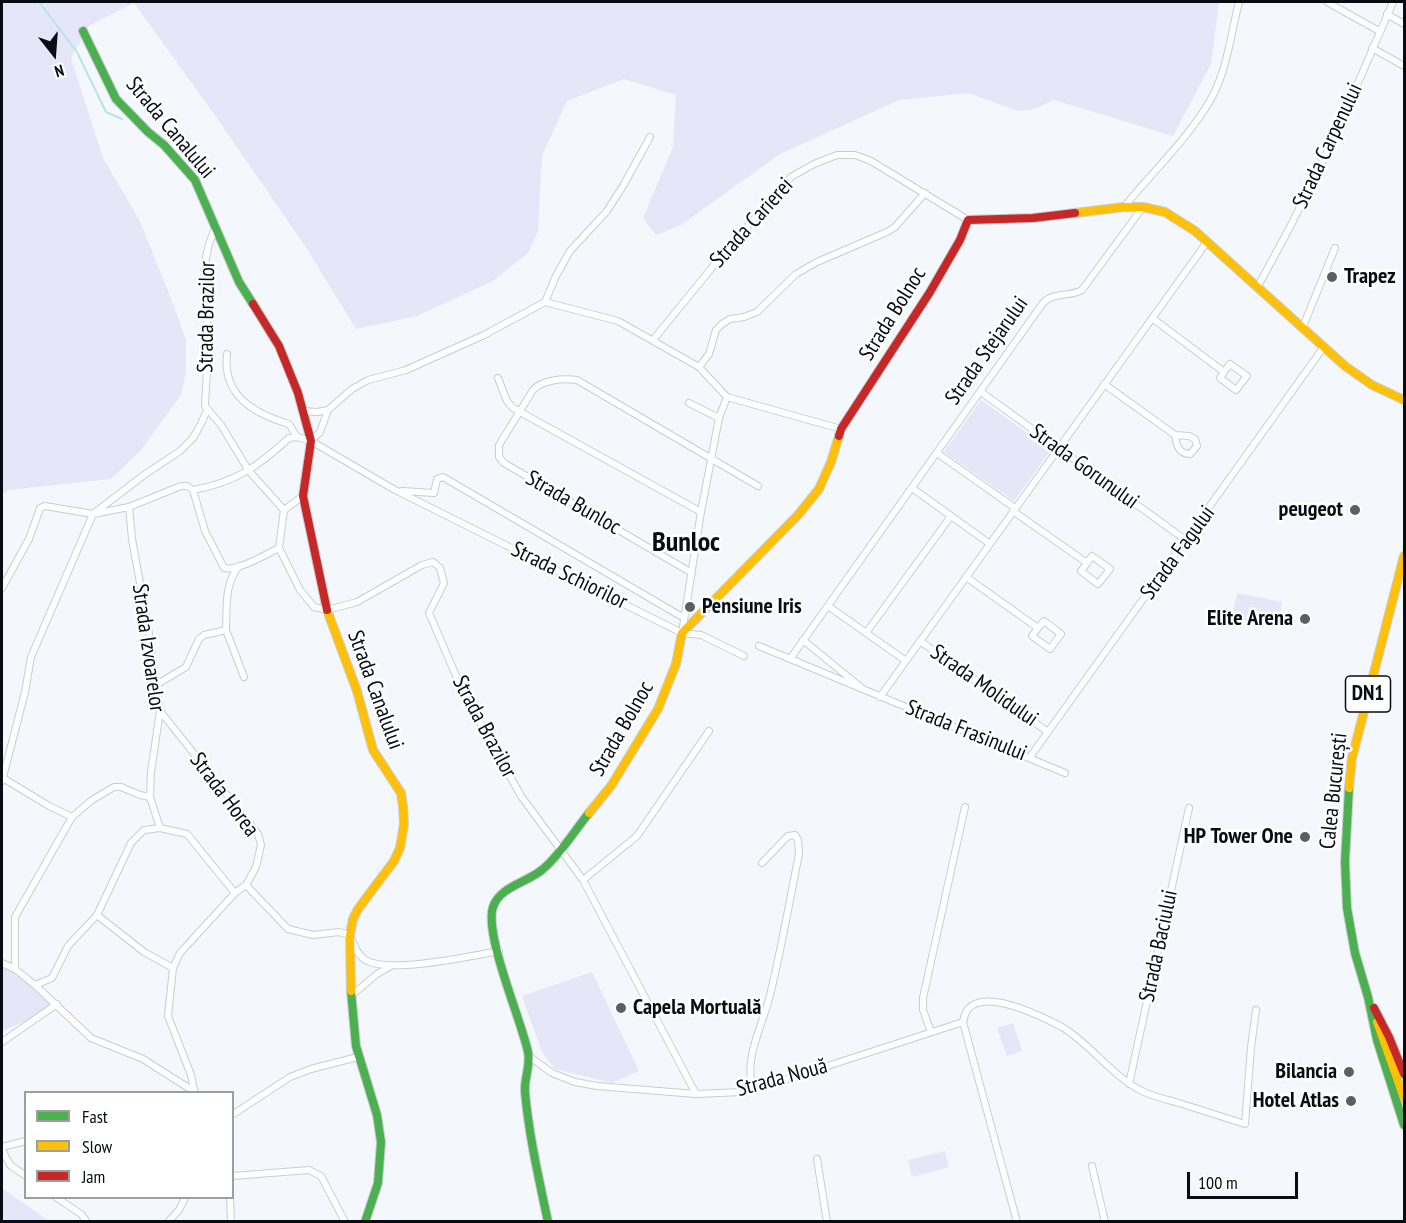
<!DOCTYPE html>
<html>
<head>
<meta charset="utf-8">
<style>
	body { margin:0 }
	#map { position:relative; width:1406px; height:1223px; overflow:hidden; background:#f4f7fb; font-family:"PT Sans Narrow",sans-serif }
	canvas { display:block }
	.frame { position:absolute; inset:0; border:3px solid #070d12; pointer-events:none }
	.legend { position:absolute; left:24px; top:1091px; width:210px; height:108px; box-sizing:border-box; background:#fff; border:2px solid #9c9ea0; margin:0; padding:8px 10px; list-style:none; font-size:18px; color:#070d12 }
	.legend li { display:flex; align-items:center; gap:12px; height:30px }
	.legend b { width:30px; border:2px solid #9c9ea0 }
	.north { position:absolute; left:24px; top:24px; width:60px; height:60px; -webkit-text-stroke:4px #fff; paint-order:stroke; rotate:163deg; font-size:16px; font-weight:700; line-height:24px; text-align:center; color:#070d12 }
	.north::after { content:''; display:block; margin:auto; width:21px; height:27px; background:#070d12; clip-path:polygon(50% 0,100% 100%,50% 72%,0 100%) }
	.scale { position:absolute; left:1187px; top:1172px; width:111px; height:27px; box-sizing:border-box; border:3px solid #070d12; border-top:0; padding-left:8px; font-size:18px; line-height:21px; white-space:nowrap; color:#070d12; -webkit-text-stroke:4px #fff; paint-order:stroke }
</style>
</head>
<body>
<div id="map">
<canvas width="1406" height="1223"></canvas>
<div class="frame"></div>
<ul class="legend">
<li><b style="height:8px;background:#4caf50"></b>Fast</li>
<li><b style="height:8px;background:#ffc107"></b>Slow</li>
<li><b style="height:8px;background:#c62828"></b>Jam</li>
</ul>
<div class="north">N</div>
<div class="scale">100 m</div>
</div>
<script>
const g = document.querySelector('canvas').getContext('2d');
g.lineJoin = 'round';
function paint(path, color) {
  g.fillStyle = color;
  g.fill(path, 'evenodd');
}
function trace(path, color, width, dash) {
  g.strokeStyle = color;
  g.lineWidth = width;
  g.lineCap = dash ? 'butt' : 'round';
  g.setLineDash(dash || []);
  g.stroke(path);
}
function write(font, color, halo, rows, align = 'center') {
  g.font = font + ' "PT Sans Narrow",sans-serif';
  g.lineWidth = 5;
  g.setLineDash([]);
  g.textBaseline = 'middle';
  g.strokeStyle = halo;
  g.fillStyle = color;
  for (const [text, x, y, turn = 0] of rows) {
    g.save();
    g.translate(x, y);
    g.rotate((+turn || 0) * Math.PI / 180);
    g.textAlign = isNaN(turn) ? turn : align;
    if (halo) g.strokeText(text, 0, 0);
    g.fillText(text, 0, 0);
    g.restore();
  }
}
const green = new Path2D(`
	M2 2H1219L1211 64 1173 136 1054 100 1034 109 1018 111 968 93 899 100 780 154 681 225 656 235 643 218 673 147 676 95 624 79 567 101 542 156 538 231 528 253 493 281 417 316 356 329 305 246 214 114 134 3 89 26 71 58 103 158 140 221 172 301 186 340V371L181 395 141 450 111 479 8 490 2 495Z
	M981 400 1051 450 1014 501 944 452Z
	M1237 593 1282 602 1278 626 1232 618Z
	M2 967 13 971 51 1004 31 1019 2 1031Z
	M592 972 639 1071 612 1083 555 1069 542 1052 522 996Z
	M1013 1023 1022 1051 1007 1056 997 1028Z
	M945 1151 949 1167 912 1177 908 1160Z
	M2 1188 48 1220 49 1221H2Z`);
const stream = new Path2D(`
	M39 2 77 52 106 112 122 119`);
const street = new Path2D(`
	M1327 2 1379 31
	M1387 14 1404 24
	M1372 48 1404 66
	M1124 207C1153 171 1188 139 1211 99 1227 71 1231 33 1239 2
	M216 227C196 265 208 301 208 341 208 363 206 385 205 406L221 425 249 471 284 510
	M1257 288 1290 227 1336 134 1393 2
	M545 302 556 276 570 251 607 211 623 186 650 137
	M1152 318 1224 372 1220 378 1236 390 1247 376 1230 364 1224 372
	M1302 329 1335 248
	M653 340 719 259 791 177 814 164 837 155H855L871 161 968 220
	M227 354C222 396 255 414 289 424L297 437
	M699 367 709 354 716 330 722 324 730 319 744 317 757 312 796 274 817 262 887 232 895 227 925 193
	M498 378 507 401 513 408 701 512
	M1104 384 1175 435C1176 445 1179 454 1190 454L1197 446 1195 439 1189 436 1175 435
	M981 392 1187 541
	M727 397 841 429
	M689 403 719 418
	M303 411 317 412 328 410
	M311 441 320 432 328 410 352 389 368 380 406 370 484 335 545 302 618 321 699 367 727 397
	M937 453 1015 508
	M912 488 990 544
	M193 490 205 531 224 568C237 572 266 554 279 548
	M402 491 434 493 437 479 443 477 684 618
	M303 496 284 510 279 548 300 590 314 607 327 610 357 602 422 565 433 562 440 568 444 583 429 613 463 692 521 796 583 880 696 1094
	M129 507 132 539 148 627 160 711 151 772 150 797 160 828
	M1013 511 1087 563 1081 571 1098 584 1110 569 1092 556 1087 563
	M692 573 504 463 499 457V445L533 390C542 380 563 378 577 380L758 486
	M966 577 1038 628 1032 636 1050 649 1061 634 1044 621 1038 628
	M2 588 29 539 38 514 40 508 45 506 93 514 129 507 181 486H187L193 490C234 483 259 466 289 438L297 437 311 441 395 490 682 633 701 635 744 656
	M828 606 906 661
	M226 630 244 677
	M682 633 701 512 719 418 727 397
	M866 633 951 516
	M803 640 863 689
	M920 641 1048 732
	M759 646 1065 773
	M790 659 1043 303C1053 292 1070 297 1082 290L1143 207
	M156 685 186 667 199 639 204 635 226 630C227 608 224 584 239 566
	M880 697 1207 242
	M160 711 258 834 261 845 256 867 246 885 235 893 180 953 173 968 168 1016 191 1075 194 1090
	M1030 757 1323 348
	M3 778 49 806 72 817
	M2 781 25 692 31 657 93 514 144 475 180 451 193 438 201 424 207 410
	M583 880 637 836 709 731
	M246 885 288 929 313 935 339 932 350 935C353 943 356 953 364 959 385 975 472 956 499 951
	M97 915 144 952 173 968
	M2 963 15 969 35 985 91 1038 143 1059 195 1092
	M15 969V917L72 817 92 800 114 787H121L140 795 150 797
	M35 985 52 978 68 946 97 915 131 843 144 830 160 828 187 834 235 893
	M352 995 377 974 391 966
	M931 1032 923 1010V998L965 807
	M2 1042 57 1004
	M530 1057 552 1073 575 1082 597 1086 696 1094 741 1092 766 1086 963 1022
	M1129 1084 1189 808
	M753 1090C743 1056 764 1024 771 991 782 945 790 899 799 854L798 840 795 835 788 836 762 863
	M232 1115 290 1077 311 1069 358 1057
	M2 1147 26 1141
	M2 1150 10 1165 26 1176
	M817 1159 827 1222
	M1092 1166 1105 1222
	M232 1176 309 1170 321 1176 345 1222
	M57 1198 81 1214 87 1222
	M230 1198 231 1222
	M168 1222 179 1210 185 1198
	M1017 1222 963 1022C964 1017 965 1013 968 1009 986 988 1043 1017 1062 1027 1092 1045 1112 1077 1144 1092 1155 1097 1168 1100 1179 1103 1201 1110 1223 1117 1245 1124L1251 1047 1256 1010`);
const fast = new Path2D(`
	M83 31 116 99 148 132 164 145 195 180 239 282 253 304
	M1349 788 1345 862 1347 908 1355 953 1368 997 1377 1040 1404 1125
	M351 991 356 1046 377 1115 381 1142 378 1183 365 1222
	M548 1222C539 1179 529 1136 525 1092 524 1078 531 1065 528 1052 521 1019 484 935 493 907 500 886 529 882 543 869 560 855 575 830 589 813`);
const slow = new Path2D(`
	M1075 213 1124 207H1143L1165 212 1195 231 1345 366 1372 385 1404 400
	M327 610 357 691 373 750 401 793 403 807 404 824 400 848 394 861 358 909 353 919 350 935 351 991
	M1349 788 1352 758 1404 556
	M589 813 611 786 658 709 676 664 682 633 798 515 819 489 831 462 839 436
	M1377 1022 1404 1098`);
const jam = new Path2D(`
	M253 304 279 346 298 393 311 441 303 496 327 610
	M839 436 841 429 930 292 960 240 968 220 1033 218 1075 213
	M1374 1008 1389 1037 1404 1074`);
const markers = [
	[1332,277,6,"#5a5f64"],
	[1355,510,6,"#5a5f64"],
	[690,607,6,"#5a5f64"],
	[1305,619,6,"#5a5f64"],
	[1305,837,6,"#5a5f64"],
	[621,1008,6,"#5a5f64"],
	[1349,1072,6,"#5a5f64"],
	[1351,1101,6,"#5a5f64"]
];
const shields = [
	[1368,694,45]
];
const shieldNames = [
	["DN1",1368,694]
];
const streetNames = [
	["Strada Canalului",170,128,50],
	["Strada Carpenului",1328,146,-65],
	["Strada Carierei",752,223,-48],
	["Strada Bolnoc",893,314,-58],
	["Strada Brazilor",207,317,-89],
	["Strada Stejarului",987,351,-55],
	["Strada Gorunului",1084,467,36],
	["Strada Bunloc",573,503,30],
	["Strada Fagului",1178,553,-54],
	["Strada Schiorilor",569,576,26],
	["Strada Izvoarelor",148,648,82],
	["Strada Molidului",984,686,35],
	["Strada Canalului",375,690,70],
	["Strada Brazilor",484,727,62],
	["Strada Bolnoc",622,729,-60],
	["Strada Frasinului",966,731,22],
	["Calea București",1334,791,-84],
	["Strada Horea",224,795,53],
	["Strada Baciului",1159,946,-78],
	["Strada Nouă",782,1078,-15]
];
const poiNames = [
	["Trapez",1344,277,"left"],
	["peugeot",1343,510],
	["Pensiune Iris",702,607,"left"],
	["Elite Arena",1293,619],
	["HP Tower One",1293,837],
	["Capela Mortuală",633,1008,"left"],
	["Bilancia",1337,1072],
	["Hotel Atlas",1339,1101]
];
const districtNames = [
	["Bunloc",686,543]
];
paint(green, '#e6e6f9');
trace(stream, '#b6e3ec', 2);
trace(street, '#c9cdd2', 8);
trace(fast, '#c9cdd2', 10);
trace(slow, '#c9cdd2', 10);
trace(jam, '#c9cdd2', 10);
trace(street, '#fdfefe', 6);
trace(fast, '#4caf50', 8);
trace(slow, '#ffc107', 8);
trace(jam, '#c62828', 8);
for (const [x, y, r, color] of markers) {
  const dot = new Path2D();
  dot.arc(x, y, r, 0, 2 * Math.PI);
  g.fillStyle = color;
  g.fill(dot);
  trace(dot, '#fff', 2);
}
for (const [x, y, w] of shields) {
  const box = new Path2D();
  box.roundRect(x - w / 2, y - 18, w, 36, 4.5);
  g.fillStyle = '#fff';
  g.fill(box);
  trace(box, '#070d12', 1.5);
}
write('bold 21px', '#070d12', null, shieldNames);
write('22px', '#070d12', '#fff', streetNames);
write('bold 22px', '#070d12', '#fff', poiNames, 'right');
write('bold 28px', '#070d12', '#fff', districtNames);
</script>
</body>
</html>
